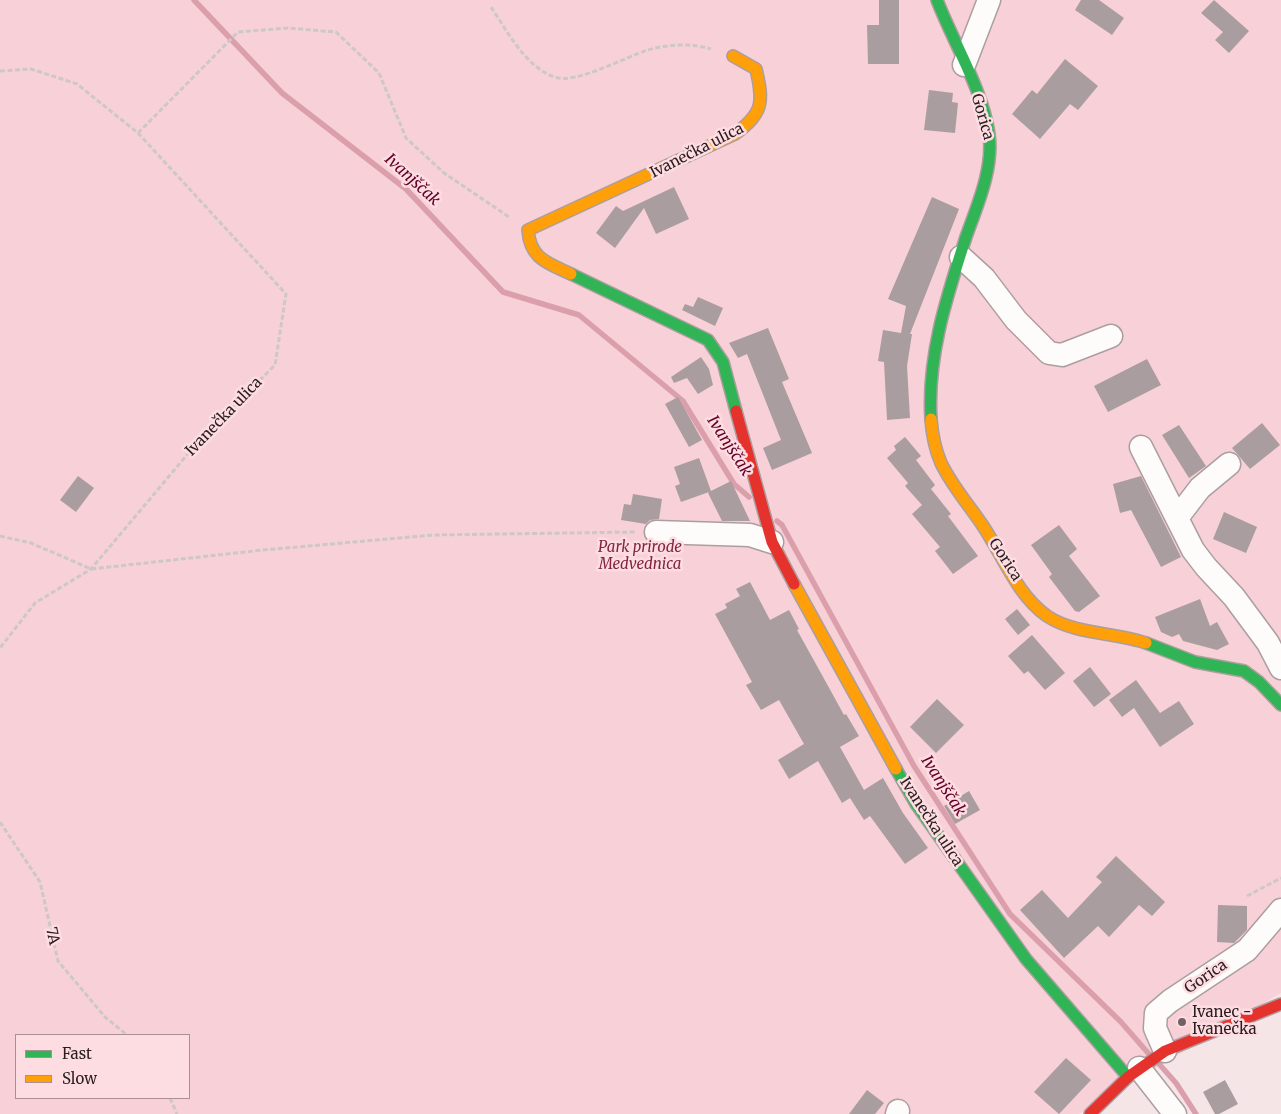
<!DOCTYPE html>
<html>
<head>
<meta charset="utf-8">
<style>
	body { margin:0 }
	#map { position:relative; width:1281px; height:1114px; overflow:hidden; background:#f6e5e7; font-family:Merriweather,serif }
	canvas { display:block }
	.legend { position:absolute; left:15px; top:1034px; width:175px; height:65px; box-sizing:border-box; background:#fedde2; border:1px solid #a99094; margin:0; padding:6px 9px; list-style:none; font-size:15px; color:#291d1f }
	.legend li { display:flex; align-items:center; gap:10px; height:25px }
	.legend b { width:25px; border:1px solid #a99094 }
</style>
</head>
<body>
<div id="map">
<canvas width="1281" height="1114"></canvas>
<ul class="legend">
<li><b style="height:6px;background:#30b455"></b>Fast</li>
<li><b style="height:6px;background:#ff9f0a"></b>Slow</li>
</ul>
</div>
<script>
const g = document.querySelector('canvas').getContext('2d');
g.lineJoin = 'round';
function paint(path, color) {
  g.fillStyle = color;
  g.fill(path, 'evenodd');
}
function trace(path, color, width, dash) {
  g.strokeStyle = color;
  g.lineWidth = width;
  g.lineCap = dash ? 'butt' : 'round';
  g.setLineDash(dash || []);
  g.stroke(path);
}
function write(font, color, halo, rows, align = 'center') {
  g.font = font + ' Merriweather,serif';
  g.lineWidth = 5;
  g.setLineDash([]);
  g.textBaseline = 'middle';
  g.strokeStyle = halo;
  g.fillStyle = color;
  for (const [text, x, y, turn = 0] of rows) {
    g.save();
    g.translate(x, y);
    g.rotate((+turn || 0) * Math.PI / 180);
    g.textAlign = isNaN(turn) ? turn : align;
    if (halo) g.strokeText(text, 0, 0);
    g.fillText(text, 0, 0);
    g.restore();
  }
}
const green = new Path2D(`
	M0 0H1281V993L1079 1114H0ZM16 1035H189V1098H16Z`);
const stream = new Path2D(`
	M194 0 282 93 406 189 503 292 579 315 683 401 734 484 749 497
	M777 521 782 525 914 766 1010 914 1121 1022 1148 1053
	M1160 1065 1176 1083 1196 1114`);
const building = new Path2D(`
	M879 0H899V64H868L867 25H879Z
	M1081 0H1099L1124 18 1112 35 1075 10Z
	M1214 0 1249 31 1229 53 1215 40 1223 32 1201 13Z
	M1065 59 1098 86 1078 110 1070 104 1040 139 1012 114 1032 90 1037 94Z
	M929 90 953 93 952 102 958 103 955 133 924 130Z
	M674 187 689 219 656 234 644 208 615 248 596 233 616 206 623 211Z
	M932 197 959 209 910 334H912L907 366 910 418 887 420 884 362 878 361 883 330 901 333 906 306 888 299Z
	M698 297 723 308 715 326 682 310 685 304 693 307Z
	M768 328 789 379 782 382 812 453 772 470 763 448 781 440 747 354 738 358 729 343Z
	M701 357 709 369 713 385 698 394 687 378 674 383 671 377Z
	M1147 359 1161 385 1108 412 1094 386Z
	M678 397 702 440 689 447 665 404Z
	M1262 423 1280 445 1250 469 1232 448Z
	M1179 425 1206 466 1189 478 1162 435Z
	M905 437 921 456 916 460 935 485 931 489 951 514 948 516 978 556 953 574 935 551 940 547 912 514 922 505 905 486 908 483 887 458 896 450 894 446Z
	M699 458 711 491 731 481 750 521H722L708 493 709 492 681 502 675 486 680 484 674 467Z
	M78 476 94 488 76 512 60 500Z
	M1141 476 1181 557 1161 567 1131 510 1120 513 1113 484Z
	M633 494 662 499 659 519 650 520 646 524 621 520 624 504 631 505Z
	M1224 512 1257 527 1246 553 1213 539Z
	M1059 525 1077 549 1069 556 1100 596 1079 612 1075 611 1049 577 1052 574 1031 545Z
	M750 582 770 620 789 610 799 629 797 630 822 675 844 715 846 714 859 736 840 747 864 790 883 778 903 813 928 848 905 864 870 816 864 820 850 798 842 803 818 761 789 779 778 760 804 744 779 700 761 710 746 685 752 682 715 614 727 608 725 604 740 596 736 589Z
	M1200 599 1210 626 1217 622 1229 644 1217 650 1183 641 1179 634 1172 637 1161 632 1155 617Z
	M1017 609 1030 625 1018 635 1005 619Z
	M1032 635 1065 673 1045 690 1028 671 1024 674 1008 656Z
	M1090 667 1111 694 1094 707 1073 681Z
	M1136 680 1160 713 1179 701 1194 724 1160 747 1134 708 1122 717 1109 700Z
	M937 699 964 725 936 753 910 727Z
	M969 791 980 810 955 824 944 806Z
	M1116 856 1165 902 1152 916 1139 905 1109 937 1098 926 1064 958 1020 910 1042 890 1068 918 1102 882 1096 877Z
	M1218 905 1247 906V930L1234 943 1217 942Z
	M1066 1058 1091 1080 1059 1114 1034 1092Z
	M1225 1080 1238 1104 1219 1114H1215L1203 1092Z
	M867 1090 884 1103 875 1114H849Z`);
const path = new Path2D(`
	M491 7C507 31 525 66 554 77 575 85 625 57 648 50 668 44 692 43 711 49
	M0 71 31 69 77 84 138 133 286 294 275 365 197 443 91 569 35 603 0 648
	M138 133 238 32 288 28 336 32 379 73 406 138 444 173 509 217
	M0 536 31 543 91 569 263 550 433 535 637 532
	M0 822 40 882 58 961 105 1017 127 1035
	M1247 896 1281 878
	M170 1098 177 1114`);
const street = new Path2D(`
	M964 65 989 0
	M961 257 984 278 1016 320 1049 353 1062 355 1111 336
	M1141 447 1193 550 1206 567 1234 597 1268 643 1281 668
	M1177 518 1200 488 1229 464
	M656 532 750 535 772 542
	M1165 1051 1155 1028 1156 1013 1170 1001 1247 950 1281 910
	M1139 1068 1175 1114
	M897 1114 898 1111`);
const fast = new Path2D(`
	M571 274 708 340 723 362 736 411
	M931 419C927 356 947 296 966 237 977 206 994 168 989 134 983 90 953 42 937 0
	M1146 643 1195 662 1244 671 1259 682 1281 705
	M896 769 916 804 1026 959 1128 1077`);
const slow = new Path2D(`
	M571 274C548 263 530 259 528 230L735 134C763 113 764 103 756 69L733 56
	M931 419C932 433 935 449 941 463 952 486 969 505 983 526 1003 556 1017 595 1047 616 1076 635 1114 632 1146 643
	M794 584 896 769`);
const jam = new Path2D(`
	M736 411 772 542 794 584
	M1090 1114 1128 1077 1165 1051 1281 1004`);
const markers = [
	[1182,1022,5,"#716365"]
];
const streetNames = [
	["Gorica",982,117,74],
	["Ivanečka ulica",697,151,-27],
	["Ivanečka ulica",224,417,-46],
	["Gorica",1005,560,57],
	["Ivanečka ulica",931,822,57],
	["7A",52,936,77],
	["Gorica",1206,977,-34]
];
const parkNames = [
	["Park prirode",640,548],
	["Medvednica",640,565]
];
const poiNames = [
	["Ivanec -",1192,1013],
	["Ivanečka",1192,1030]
];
const waterNames = [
	["Ivanjščak",412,180,42],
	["Ivanjščak",729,446,57],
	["Ivanjščak",943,786,57]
];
paint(green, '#f7d1d7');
trace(stream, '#db9fac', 5.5);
paint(building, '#aa9d9f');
trace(street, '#ac9ea0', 25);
trace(fast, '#ac9ea0', 14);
trace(slow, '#ac9ea0', 14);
trace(jam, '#ac9ea0', 14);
trace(path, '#cec7c7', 3, [5, 2.5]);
trace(street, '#fefbfb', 22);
trace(fast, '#30b455', 11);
trace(slow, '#ff9f0a', 11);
trace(jam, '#e5322d', 11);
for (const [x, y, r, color] of markers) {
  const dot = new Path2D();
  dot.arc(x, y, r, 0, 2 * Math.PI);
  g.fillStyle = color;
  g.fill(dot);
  trace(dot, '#fedde2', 2);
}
write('15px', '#291d1f', '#fedde2', streetNames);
write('italic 15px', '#832541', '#fedde2', parkNames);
write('15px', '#291d1f', '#fedde2', poiNames, 'left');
write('italic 16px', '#630028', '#fedde2', waterNames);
</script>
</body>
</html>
